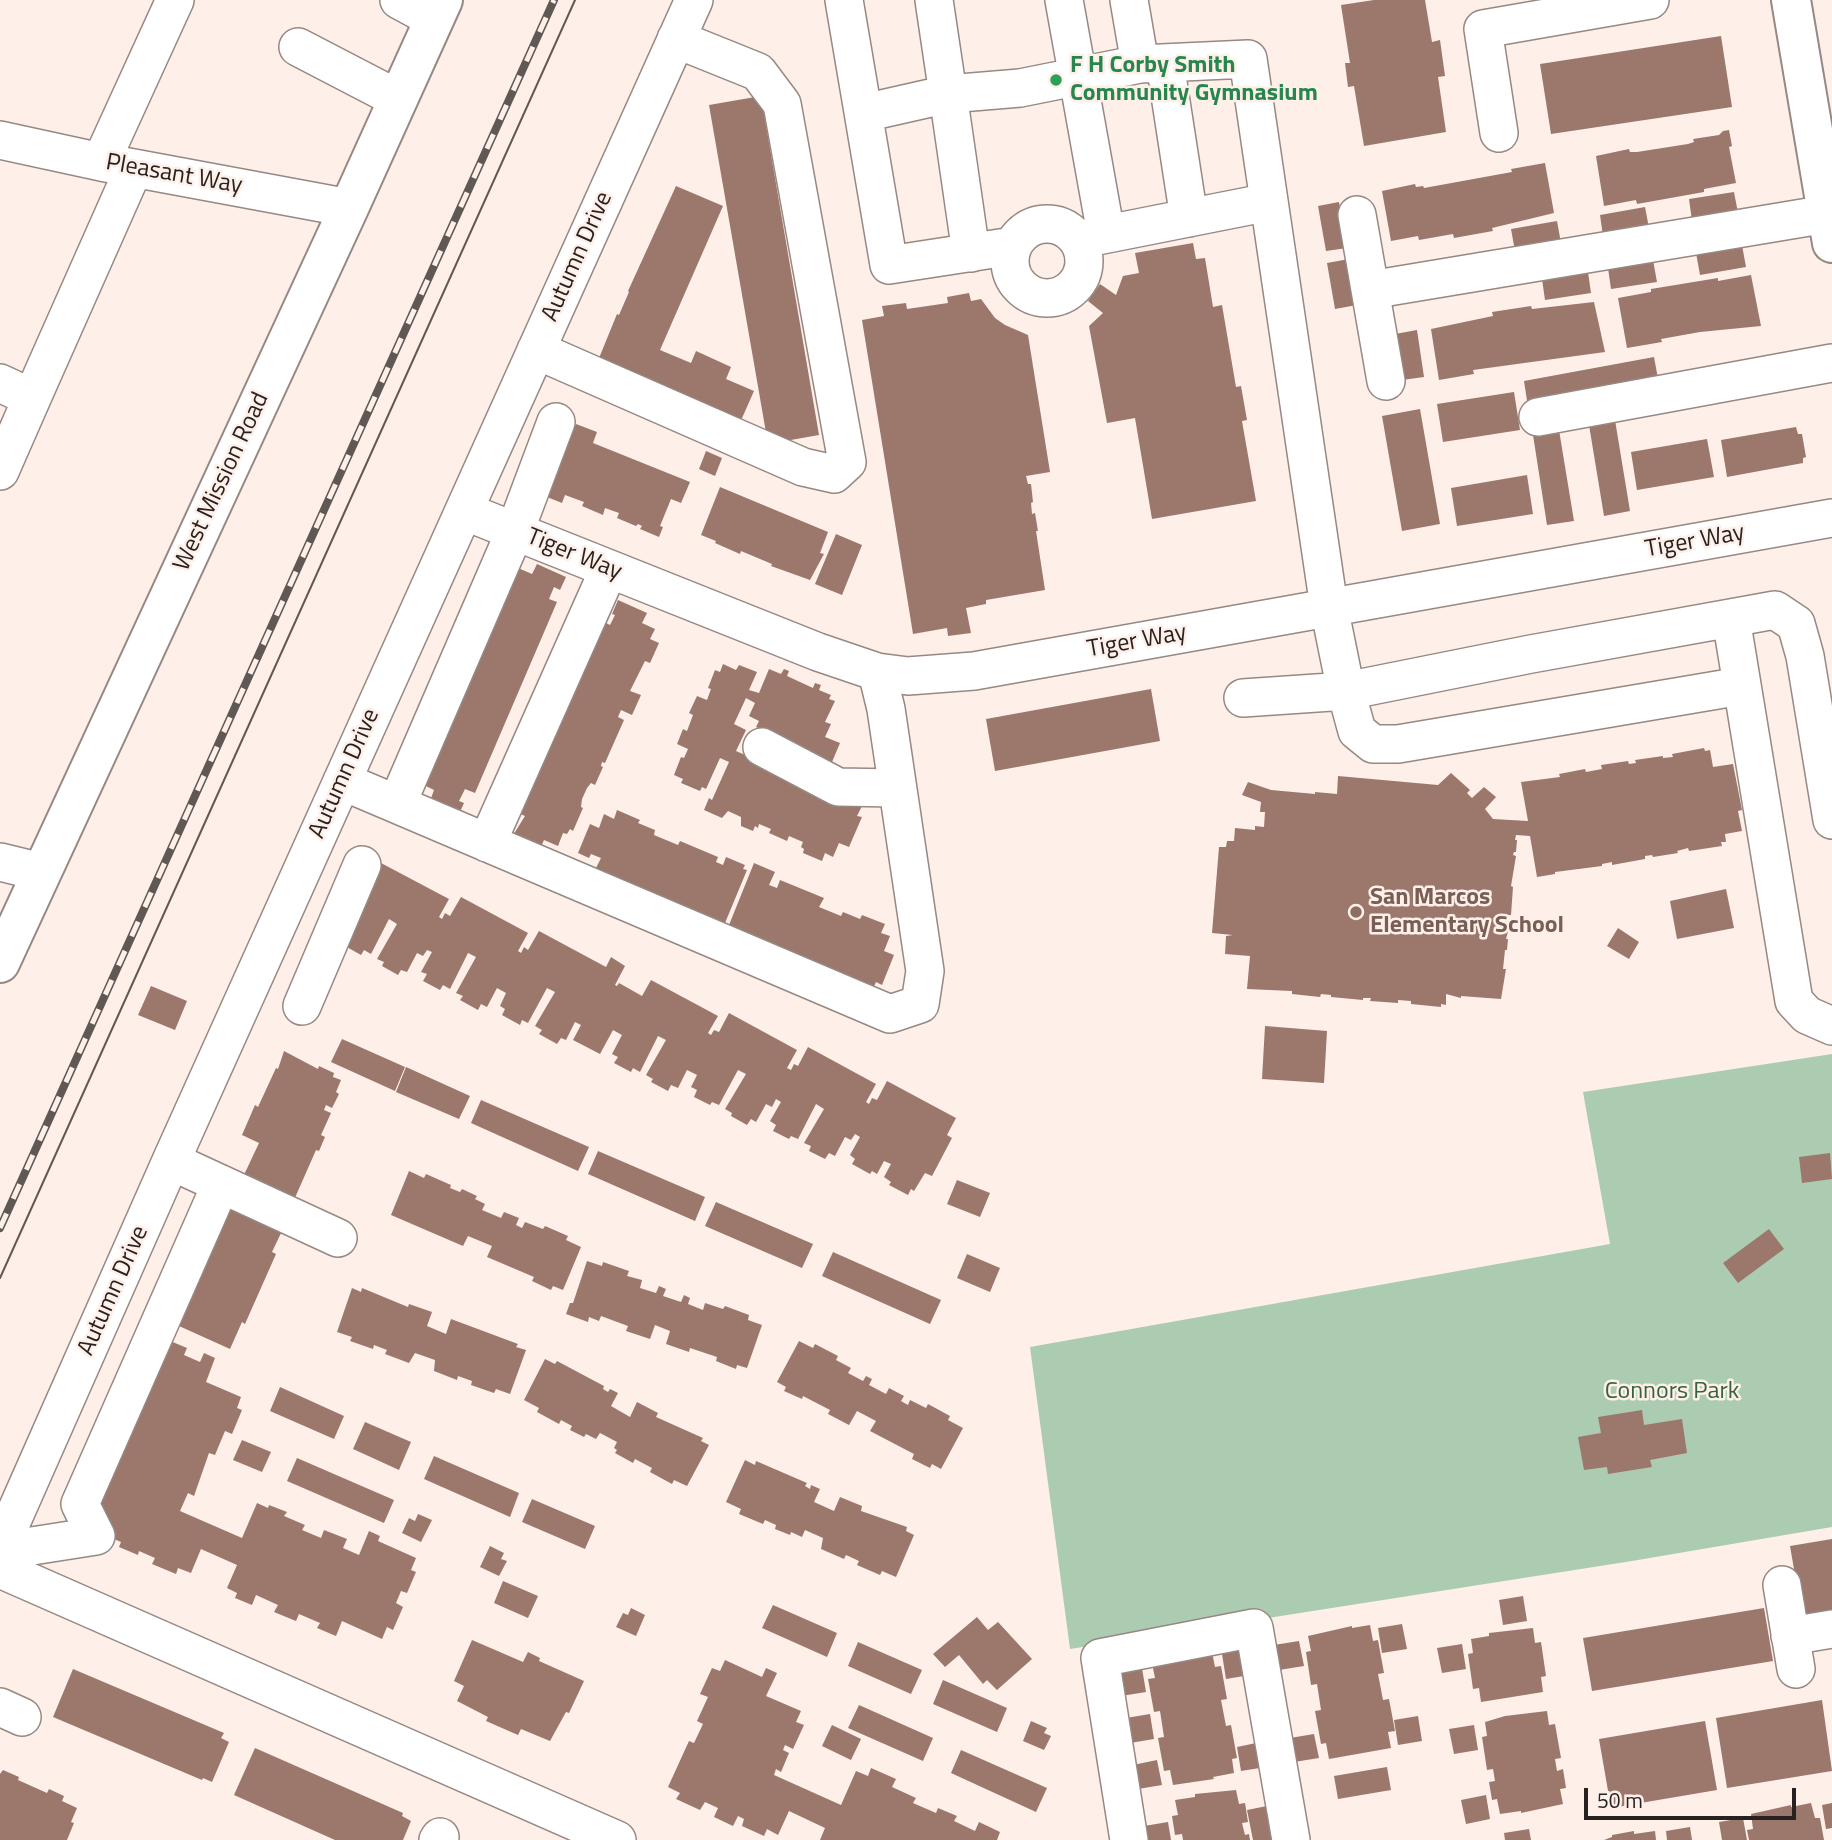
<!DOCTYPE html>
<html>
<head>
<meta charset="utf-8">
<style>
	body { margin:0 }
	#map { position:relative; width:1832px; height:1840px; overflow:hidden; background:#feefe9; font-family:"Titillium Web",sans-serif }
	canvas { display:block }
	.scale { position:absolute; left:1584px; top:1788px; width:212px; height:32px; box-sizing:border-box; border:4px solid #27211f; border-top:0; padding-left:9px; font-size:21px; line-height:24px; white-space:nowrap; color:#27211f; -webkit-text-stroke:5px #feefe9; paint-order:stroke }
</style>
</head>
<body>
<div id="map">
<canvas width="1832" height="1840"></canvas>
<div class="scale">50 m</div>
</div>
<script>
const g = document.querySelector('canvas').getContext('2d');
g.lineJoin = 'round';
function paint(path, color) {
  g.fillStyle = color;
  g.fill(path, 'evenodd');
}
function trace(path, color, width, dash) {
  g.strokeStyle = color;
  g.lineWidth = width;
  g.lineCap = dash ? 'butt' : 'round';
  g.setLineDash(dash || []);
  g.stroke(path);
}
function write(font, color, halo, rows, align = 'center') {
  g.font = font + ' "Titillium Web",sans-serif';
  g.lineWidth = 5;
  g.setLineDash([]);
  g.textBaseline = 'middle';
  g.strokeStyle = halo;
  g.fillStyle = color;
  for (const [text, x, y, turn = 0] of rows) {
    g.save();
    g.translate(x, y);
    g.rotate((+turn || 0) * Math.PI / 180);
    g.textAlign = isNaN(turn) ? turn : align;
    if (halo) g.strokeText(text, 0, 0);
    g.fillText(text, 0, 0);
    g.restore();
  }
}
const green = new Path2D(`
	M1832 1054V1527L1632 1561 1070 1649 1030 1347 1610 1244 1583 1092Z`);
const building = new Path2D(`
	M1374 0H1425L1432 42 1440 40 1445 76 1438 77 1446 132 1364 146 1354 86 1348 87 1345 63H1350L1341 5Z
	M1721 36 1732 107 1551 134 1540 64Z
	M761 96 819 435 768 444 709 105Z
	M1729 130 1732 146 1729 147 1736 183 1704 189V192L1637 204 1636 200 1604 206 1596 156 1629 149 1630 152H1637L1688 144 1694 142 1693 139 1719 135 1723 131Z
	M1545 163 1554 213 1492 228 1493 231 1454 238 1453 234 1419 240 1418 236 1391 241 1382 191 1415 184 1416 187 1423 186 1424 188 1512 172 1511 169Z
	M676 186 723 206 660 350 691 363 696 351 731 367 726 379 754 391 739 425 597 363 617 314 619 315 629 292 628 291Z
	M1734 192 1738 213 1692 221 1689 199Z
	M1339 202 1347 248 1326 251 1318 206Z
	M1645 207 1649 228 1603 236 1600 215Z
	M1557 221 1561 243 1515 251 1511 229Z
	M1193 243 1196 259 1205 258 1213 307 1222 305 1236 387 1241 386 1247 420 1242 421 1256 501 1152 519 1135 418 1107 423 1089 326 1103 313 1088 301 1100 284 1116 295 1123 276 1139 273 1135 253Z
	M1742 245 1746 267 1700 275 1696 253Z
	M1349 259 1357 305 1335 309 1327 263Z
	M1653 260 1657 282 1611 289 1608 268Z
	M1588 272 1591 293 1545 300 1542 279Z
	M1751 275 1761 326 1700 332 1661 339 1662 342 1627 348 1618 298 1651 292V289L1718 278V281Z
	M969 293 971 301 981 299 995 318 1005 325 1028 335 1050 472 1026 476 1028 484H1031L1033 502 1031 503 1032 514 1035 513 1038 531H1036L1045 590 986 600V604L966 608 971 633 948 636 947 628 913 634 862 320 884 316 882 306 906 303 907 309 948 303 947 297Z
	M1594 302 1605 352 1473 370 1474 374 1439 380 1431 329 1493 316 1492 312 1531 306 1532 309Z
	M1417 330 1424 377 1402 380 1395 334Z
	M1654 357 1659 384 1528 407 1524 381Z
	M1514 392 1520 430 1443 442 1437 404Z
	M1420 409 1440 524 1402 531 1382 416Z
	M1615 420 1630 511 1604 516 1589 425Z
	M576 424 597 432 593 443 690 482 681 503 671 499 660 526 663 527 659 537 640 529 642 526 638 524 636 526 617 518 619 513 605 508 603 515 582 506 584 502 565 495 562 503 532 491 565 433 571 435Z
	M1796 427 1798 434H1802L1806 457 1803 458V463L1727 477 1721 440Z
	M1559 430 1574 521 1547 525 1533 435Z
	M1707 439 1714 477 1637 490 1631 452Z
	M706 451 722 458 715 476 699 469Z
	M1527 475 1533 514 1457 526 1451 488Z
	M720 487 828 532 820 553 824 554 810 580 771 566 772 564 741 551 740 554 715 543 716 541 701 535Z
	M836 534 862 545 842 595 815 584Z
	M537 564 566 577 560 590 554 587 549 599 557 602 475 793 465 789 459 801 464 803 459 814 430 801 434 790 422 784 518 568 532 574Z
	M618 600 647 613 642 623 655 629 650 639 659 643 650 663 645 661 630 691 641 695 632 715 621 710 618 717 624 720 605 763 602 762 601 766 603 767 595 785 591 783 587 788 582 799 581 807 583 808 573 831 570 829 567 834 563 833 558 846 544 840 540 849 512 837 525 816 516 812 602 621 610 625 615 615 612 614Z
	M723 664 736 670 739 665 757 672 749 690 759 693 769 669 781 674 784 669 789 671 787 676 813 688 815 683 821 685 819 690 831 695 829 699 835 701 825 722 831 724 825 737 840 743 832 762 756 727 759 721 749 716 755 703 746 698 734 724 746 730 736 751 862 806 857 816 862 817 849 847 839 843 833 857 825 853 822 861 803 853 804 849 801 847 803 842 789 836 787 841 769 833 771 829 759 824 758 828 755 826 753 831 741 826V817L728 811 722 818 704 810 709 798 712 800 729 762 720 758 706 789 702 787 700 791 681 783 683 779 674 775 681 757 684 758 688 749 677 744 683 729 687 731 693 715 689 713 697 696 707 700 711 689 708 688 715 670 720 672Z
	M1151 689 1160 741 995 771 986 719Z
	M1704 748 1705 751 1710 750 1713 767 1733 764 1742 810 1738 811 1742 831 1725 834 1726 842H1721L1722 846 1689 851 1688 848 1677 851 1678 853 1653 857 1652 855 1645 856V859L1612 865V862L1602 864V866L1555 872V874L1537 877 1530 836 1516 835 1515 840H1517L1516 852H1514L1513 855 1516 856 1511 886 1513 887 1511 915H1508L1507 923 1510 924 1506 939H1508L1507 950H1505L1503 969H1506L1501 999 1461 996V998L1446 994V1005L1441 1004V1007L1411 1004V1001L1398 1000V1003L1370 1001 1371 998H1363V1000L1331 997V995L1321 994 1320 997 1292 994V991L1247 989 1250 956 1225 954 1226 936 1233 935 1212 933 1219 847H1226L1227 841H1234L1235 828 1255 830V826L1264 827 1265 812H1260L1261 802 1242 795 1248 782 1271 790 1315 794V792L1337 794 1338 776 1438 785 1451 773 1470 790 1467 793 1472 798 1484 787 1496 797 1485 809 1493 819 1528 821 1521 782 1560 777 1559 774 1585 769 1586 772 1602 769 1601 765 1628 761 1629 764 1636 763 1635 760 1663 756V758L1673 757 1672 754Z
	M617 810 640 820 638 823 655 830 654 835 678 845 680 841 718 857 716 862 723 865 726 857 745 865 743 869 747 870 725 923 596 868 601 858 591 854 589 858 578 853 590 824 599 828 604 814 614 819Z
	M381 863 449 899 439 917 442 919 445 913 450 916 461 897 528 933 518 951 521 953 524 947 528 950 539 931 606 967 611 957 625 966 615 985 617 986 619 983 642 996 651 980 718 1016 708 1033 711 1035 714 1030 719 1032 729 1013 797 1050 787 1068 791 1070 794 1064 798 1066 808 1047 876 1084 866 1102 869 1104 872 1098 877 1100 887 1081 956 1118 947 1135 952 1138 932 1176 925 1173 914 1191 911 1189 908 1195 889 1185 891 1182 884 1177 891 1164 884 1161 877 1174 872 1171 870 1174 852 1164 855 1159 850 1155 860 1137 855 1134 851 1140 845 1137 835 1156 829 1153 825 1159 809 1151 811 1146 804 1143 824 1109 816 1104 798 1139 791 1136 789 1139 773 1131 776 1125 770 1121 781 1102 776 1099 772 1107 766 1104 756 1122 751 1119 747 1125 731 1116 732 1113 725 1109 746 1074 738 1070 719 1105 712 1102 710 1105 694 1097 697 1090 691 1087 697 1075 687 1070 678 1088 671 1085 668 1091 651 1082 653 1079 646 1075 666 1040 658 1036 640 1072 633 1068 631 1072 614 1063 618 1057 612 1054 622 1035 613 1030 600 1054 573 1040 581 1025 575 1022 566 1040 561 1038 557 1044 539 1034 542 1030 535 1026 555 992 547 988 528 1023 522 1020 520 1025 502 1015 505 1009 500 1006 506 993 497 988 487 1007 481 1004 478 1010 460 1000 463 996 456 993 476 957 468 953 450 989 443 985 440 990 423 981 427 974 421 972 432 952 427 950 423 956 417 953 407 972 401 970 398 975 382 966 384 962 377 959 397 924 389 919 371 954 364 950 361 955 345 946Z
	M754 863 775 872 769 885 777 888 780 880 824 898 819 907 841 916 843 912 860 919 862 915 885 924 881 933 890 936 884 951 894 955 882 985 876 982 871 993 854 986 857 979 729 925Z
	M1726 889 1734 928 1677 939 1670 901Z
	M1618 928 1639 942 1629 959 1607 946Z
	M151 986 187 1001 175 1030 138 1015Z
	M1265 1026 1327 1031 1324 1083 1262 1079Z
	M342 1039 405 1067 395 1091 331 1062Z
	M284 1051 318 1069 319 1066 334 1073 333 1077 341 1080 336 1092 339 1094 332 1108 326 1105 324 1110 331 1113 321 1135 325 1137 319 1151 316 1150 294 1200 243 1177 259 1143 242 1135 255 1105 258 1107 276 1068 278 1069Z
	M406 1067 470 1096 459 1119 396 1092Z
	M481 1100 589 1147 578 1171 471 1123Z
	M598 1151 705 1197 695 1221 588 1174Z
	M1830 1153 1832 1179 1802 1183 1799 1157Z
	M409 1171 424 1178 426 1174 451 1185 450 1188 460 1192 462 1189 477 1196 475 1199 485 1204 482 1210 501 1218 504 1212 519 1218 516 1225 522 1228 525 1222 543 1229 545 1226 568 1236 566 1240 581 1247 563 1290 553 1286 551 1290 532 1281 534 1277 487 1257 492 1246 468 1236 463 1246 391 1215Z
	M957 1180 990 1193 980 1217 947 1204Z
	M716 1202 813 1244 802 1268 705 1226Z
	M223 1205 282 1231 272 1252 276 1254 245 1324 242 1322 230 1349 179 1326 177 1329 167 1325Z
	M1769 1229 1784 1249 1738 1283 1723 1263Z
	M833 1252 941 1300 930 1324 822 1276Z
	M967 1254 1000 1268 990 1292 957 1278Z
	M587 1261 602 1266 603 1262 629 1271 627 1276 642 1280 640 1288 656 1293 659 1286 666 1289 663 1296 681 1302 684 1295 690 1298 688 1304 703 1310 705 1303 723 1309 725 1306 749 1315 748 1320 762 1325 747 1368 737 1365 736 1369 716 1361 717 1357 690 1348 689 1352 666 1344 670 1331 655 1325 650 1339 626 1331 628 1326 601 1316 599 1321 589 1317 588 1322 566 1314 570 1303H573Z
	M352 1288 361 1292 362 1288 408 1307 409 1304 432 1312 427 1326 446 1334 451 1319 518 1344 516 1347 526 1350 510 1394 496 1389 494 1393 471 1385 472 1381 458 1376 457 1380 434 1371 435 1360 415 1353 409 1363 385 1354 387 1350 374 1345 373 1349 350 1341 352 1337 337 1332Z
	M163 1338 187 1348 184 1355 200 1362 204 1353 215 1358 206 1382 241 1397 237 1408 242 1410 232 1434 225 1431 215 1455 209 1453 194 1496 188 1493 180 1511 242 1538 257 1503 268 1508 269 1505 287 1512 284 1516 305 1525 302 1530 321 1538 324 1530 347 1539 343 1548 359 1555 369 1531 380 1536 378 1541 416 1558 411 1570 416 1572 407 1593 401 1591 396 1603 403 1607 393 1630 387 1627 382 1639 342 1621 336 1636 317 1628 320 1623 299 1614 296 1621 274 1612 278 1605 256 1595 252 1605 235 1598 237 1593 227 1588 237 1565 201 1549 191 1573 178 1568 176 1574 152 1564 155 1558 139 1551 138 1555 119 1547 121 1542 100 1533 91 1510Z
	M799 1341 813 1348 815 1344 838 1356 836 1360 851 1368 848 1373 863 1381 866 1376 872 1379 869 1385 886 1394 889 1388 904 1396 901 1401 908 1405 910 1400 926 1408 928 1404 950 1416 948 1420 963 1428 941 1469 932 1464 930 1468 912 1459 914 1454 870 1431 876 1421 857 1411 849 1425 828 1414 830 1410 803 1396 802 1399 784 1391 786 1387 777 1382Z
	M545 1359 555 1364 557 1361 604 1386 603 1389 608 1392 610 1389 618 1393 611 1406 630 1417 637 1402 658 1413 656 1417 703 1438 701 1441 709 1445 687 1486 674 1480 672 1484 650 1472 652 1468 635 1459 633 1463 615 1453 617 1450 614 1448 617 1442 600 1433 596 1439 586 1434 584 1437 570 1430 572 1426 561 1420 559 1424 537 1412 539 1408 524 1400Z
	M280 1387 344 1416 334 1439 270 1411Z
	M1642 1410 1644 1425 1682 1419 1687 1453 1650 1460 1652 1467 1608 1474 1607 1467 1584 1470 1578 1437 1601 1433 1598 1417Z
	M365 1422 411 1442 399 1470 353 1449Z
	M242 1440 271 1452 262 1472 233 1460Z
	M434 1456 519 1493 510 1517 424 1479Z
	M297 1458 394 1500 384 1523 287 1481Z
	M745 1460 755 1465 756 1461 807 1483 805 1486 810 1489 811 1485 820 1489 814 1502 834 1511 840 1497 862 1506 861 1511 907 1527 906 1531 914 1535 896 1577 882 1571 880 1575 857 1565 859 1561 846 1555 844 1559 821 1549 823 1538 805 1530 802 1537 791 1532 790 1535 775 1529 776 1525 765 1520 763 1524 739 1514 741 1509 726 1502Z
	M532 1499 595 1526 585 1549 522 1522Z
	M418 1514 432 1520 421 1542 402 1533 409 1518 415 1521Z
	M1832 1539V1611L1802 1616 1790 1546Z
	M490 1546 504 1553 501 1559 507 1561 499 1576 480 1567Z
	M503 1581 538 1596 528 1618 494 1603Z
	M1523 1596 1527 1621 1503 1625 1499 1600Z
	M773 1605 837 1633 827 1657 762 1628Z
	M631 1608 645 1615 636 1636 616 1627 623 1613 628 1615Z
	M1764 1608 1773 1661 1592 1691 1583 1638Z
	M977 1617 988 1630 998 1622 1032 1659 997 1690 987 1680 983 1684 959 1655 945 1667 933 1654Z
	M1402 1624 1407 1649 1382 1653 1378 1628Z
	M1370 1625 1373 1641 1378 1640 1384 1673 1378 1674 1383 1700 1389 1699 1395 1731 1388 1732 1391 1748 1329 1759 1326 1743 1321 1744 1315 1711 1321 1710 1317 1684 1311 1685 1306 1652 1311 1651 1308 1636 1352 1626V1628Z
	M1533 1628 1535 1643 1541 1642 1546 1676 1541 1677 1543 1692 1481 1702 1479 1688 1473 1689 1468 1654 1473 1653 1471 1639 1489 1636V1633Z
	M472 1640 523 1662 528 1652 540 1658 539 1661 584 1681 569 1713 566 1712 550 1741 521 1729 518 1735 486 1721 488 1717 457 1701 464 1686 454 1681Z
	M1299 1641 1304 1666 1279 1670 1274 1645Z
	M858 1642 922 1670 911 1694 848 1666Z
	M1462 1644 1466 1669 1442 1673 1437 1648Z
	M1245 1650 1250 1675 1226 1679 1222 1654Z
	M1212 1652 1215 1667 1221 1666 1227 1699 1221 1700 1226 1726 1231 1725 1237 1758 1232 1759 1234 1773 1213 1777 1214 1779 1173 1785 1170 1770 1164 1771 1158 1738 1164 1737 1160 1711 1154 1712 1148 1679 1155 1678 1152 1663Z
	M725 1660 762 1677 766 1668 777 1673 766 1696 801 1711 796 1722 804 1725 793 1749 785 1745 783 1750 789 1753 781 1772 776 1769 774 1775 841 1805 856 1771 868 1776 871 1768 896 1779 892 1787 916 1798 913 1803 936 1813 938 1808 957 1816 954 1821 975 1831 979 1822 1000 1832 997 1840H820L825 1828 789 1811 778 1835 767 1829 764 1836 742 1826 744 1819 738 1816 733 1826 714 1817 718 1808 705 1802 700 1810 676 1799 680 1793 668 1787 689 1741 694 1743 703 1724 697 1721 708 1697 700 1694 712 1668 720 1671Z
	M1142 1668 1146 1692 1121 1696 1118 1671Z
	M73 1669 224 1733 221 1738 229 1742 212 1782 203 1778 202 1780 53 1717Z
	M943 1680 1007 1708 997 1732 933 1704Z
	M1822 1700 1832 1771 1727 1788 1716 1718Z
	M859 1705 933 1738 923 1761 848 1728Z
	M1547 1711 1549 1725 1555 1724 1561 1758 1555 1759 1557 1771 1563 1769 1566 1788 1560 1789 1563 1804 1521 1813V1811L1500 1814 1497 1799 1492 1800 1489 1782 1495 1781 1493 1769 1487 1770 1482 1737 1487 1736 1485 1722 1505 1716Z
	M1150 1714 1154 1739 1130 1743 1126 1718Z
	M1418 1716 1422 1741 1398 1745 1394 1720Z
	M1031 1721 1047 1728 1044 1733 1051 1736 1044 1750 1023 1741Z
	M1705 1721 1717 1790 1611 1808 1599 1739Z
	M832 1725 861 1739 851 1760 822 1746Z
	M1474 1725 1478 1750 1454 1754 1449 1729Z
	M1314 1734 1319 1758 1294 1762 1290 1738Z
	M1261 1742 1266 1767 1241 1771 1237 1747Z
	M255 1748 403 1813 402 1816 411 1821 403 1840H335L234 1795Z
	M961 1750 1047 1788 1036 1812 951 1773Z
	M1157 1760 1162 1785 1138 1789 1133 1765Z
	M1387 1767 1391 1790 1338 1799 1334 1776Z
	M3 1770 19 1777 18 1780 47 1793 49 1789 64 1796 62 1801 77 1808 71 1822 74 1823 67 1840H0V1774Z
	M1236 1790 1239 1804 1245 1803 1248 1822 1242 1823 1245 1835 1249 1834 1250 1840H1183L1182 1834 1175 1835 1172 1816 1178 1815 1175 1800 1195 1797V1794Z
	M1486 1795 1490 1819 1466 1824 1461 1800Z
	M1811 1803 1815 1818H1820L1824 1840H1749L1747 1830 1753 1829 1751 1814 1791 1805V1807Z
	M1832 1803V1828L1826 1829 1822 1805Z
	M1272 1805 1278 1840H1253L1247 1810Z
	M1743 1818 1747 1840H1722L1719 1822Z
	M1168 1822 1171 1840H1146L1144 1826Z
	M1690 1827 1692 1840H1667L1666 1831Z
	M1529 1829 1531 1840H1505L1504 1833Z
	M1634 1831V1834L1655 1831 1656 1840H1604L1612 1837V1835Z`);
const minor = new Path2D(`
	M399 0 434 19
	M844 0 889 265 1013 246
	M934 0 948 94 1020 88 1140 64 1129 0
	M1064 0 1106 234
	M298 47 398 99
	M1165 63 1189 218
	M1140 64 1248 59 1329 607 1346 691 1357 731 1373 744H1398L1741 686
	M864 113 948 94 971 253
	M1499 133 1483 29 1650 0
	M0 140 101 162 349 208
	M101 162 175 0
	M1357 215 1386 381
	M1010 261a37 37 0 1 1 74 0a37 37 0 1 1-74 0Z
	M1082 239 1269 202
	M1370 290 1827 214
	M536 350 803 467 834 474 847 462 782 104 758 72 676 39
	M0 383 32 398 0 471
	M32 398 134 168
	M1538 417 1832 363
	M464 511 818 652 877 672 908 676 974 671 1832 518
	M1731 618 1794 1001 1807 1015 1832 1026
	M1243 698 1346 691 1531 654 1775 610 1796 624 1805 656 1832 820
	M762 747 838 787 897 788
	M342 781 890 1014 920 1004 925 971 886 709 877 672
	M397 804 515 531 556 422
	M487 843 609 569
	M0 862 41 872
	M302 1006 362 865
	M171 1161 338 1238
	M0 1548 171 1161 694 0
	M0 1551 96 1536 80 1504 221 1184
	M0 1569 617 1840
	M1782 1585 1796 1669
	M1790 1636 1832 1629
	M0 1707 22 1717
	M438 1840 440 1837
	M1129 1840 1100 1658 1254 1628 1291 1840`);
const major = new Path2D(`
	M1791 0 1832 243
	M0 963 349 208 443 0`);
const tram = new Path2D(`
	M0 1278 575 0`);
const rail = new Path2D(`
	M0 1228 554 0`);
const markers = [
	[1056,80,7,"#2e9e5b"],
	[1356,912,7,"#8d6e63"]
];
const leisureNames = [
	["F H Corby Smith",1070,66],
	["Community Gymnasium",1070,94]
];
const streetNames = [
	["Pleasant Way",174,175,10],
	["Autumn Drive",578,257,-66],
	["West Mission Road",222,482,-65],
	["Tiger Way",1695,542,-10],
	["Tiger Way",574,555,22],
	["Tiger Way",1137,642,-10],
	["Autumn Drive",345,774,-66],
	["Autumn Drive",114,1291,-66]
];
const educationNames = [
	["San Marcos",1370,898],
	["Elementary School",1370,926]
];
const parkNames = [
	["Connors Park",1672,1392]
];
paint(green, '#acccb2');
paint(building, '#9c776c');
trace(minor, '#968883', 40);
trace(major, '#968883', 42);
trace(minor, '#fff', 37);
trace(major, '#fff', 38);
trace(tram, '#605855', 2);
trace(rail, '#605855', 8);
trace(rail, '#feefe9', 5, [16]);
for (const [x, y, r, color] of markers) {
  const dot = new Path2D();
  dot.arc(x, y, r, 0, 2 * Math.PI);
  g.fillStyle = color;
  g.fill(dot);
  trace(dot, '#feefe9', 2.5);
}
write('bold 24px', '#27864d', '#feefe9', leisureNames, 'left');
write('24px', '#27211f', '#feefe9', streetNames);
write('bold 24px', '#785e54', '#feefe9', educationNames, 'left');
write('24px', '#336440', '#feefe9', parkNames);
</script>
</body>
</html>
